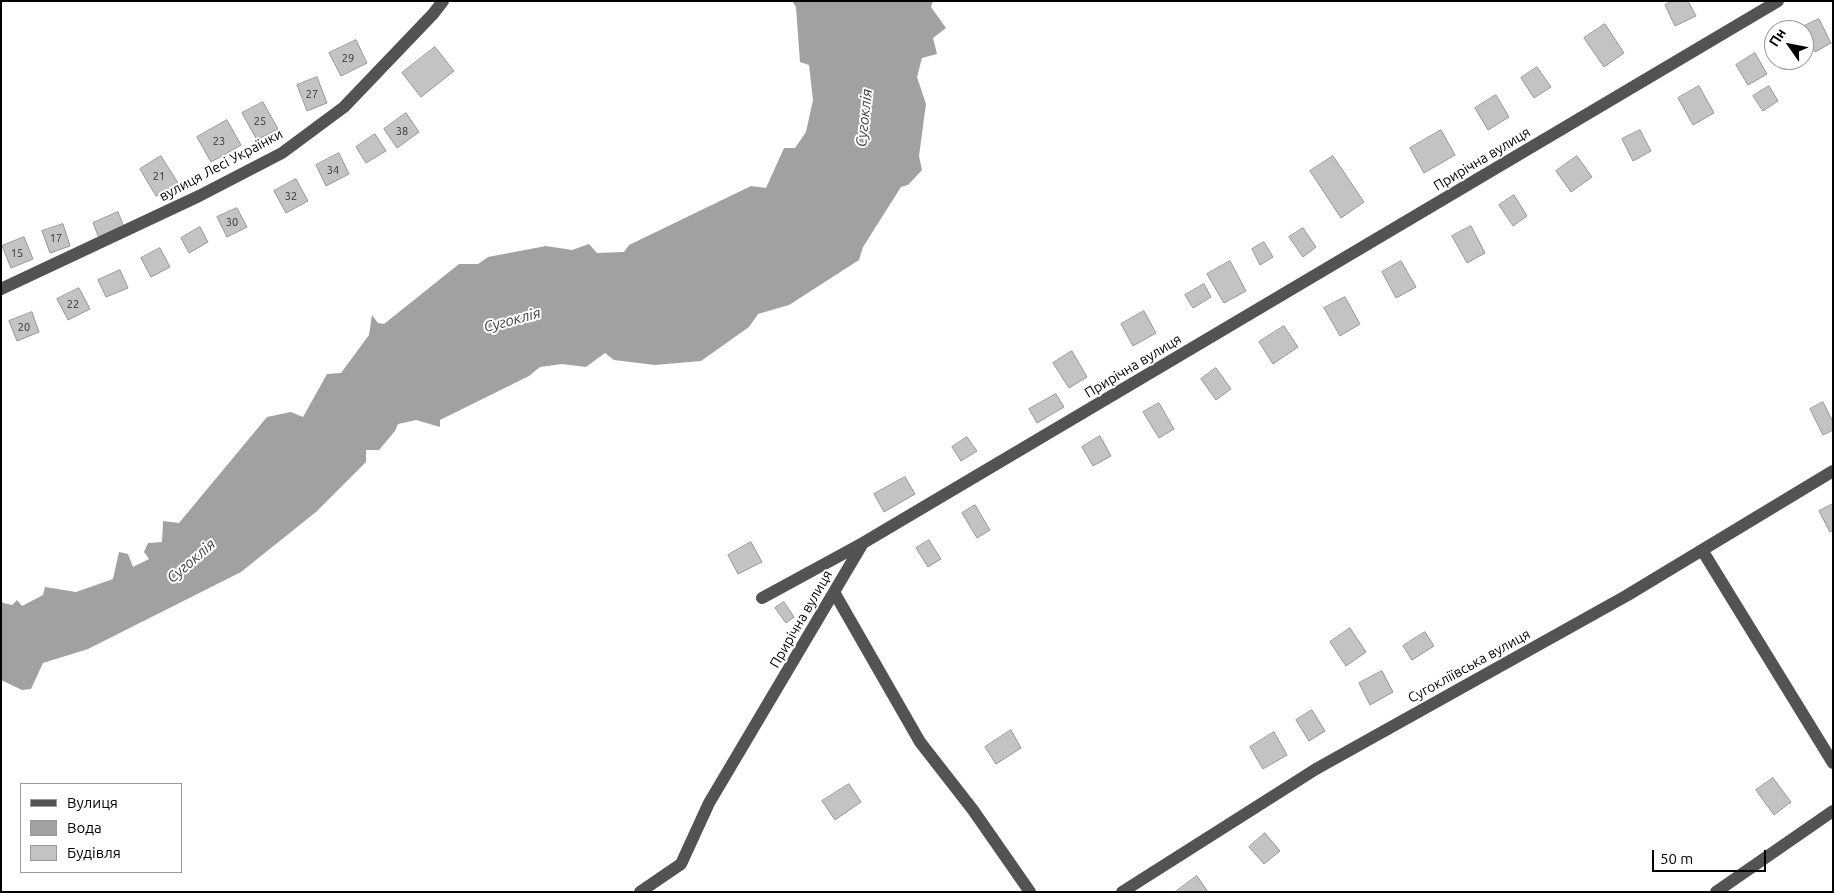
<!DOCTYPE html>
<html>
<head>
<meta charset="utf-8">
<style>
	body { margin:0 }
	#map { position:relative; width:1834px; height:893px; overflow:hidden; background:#fff; font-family:Ubuntu,sans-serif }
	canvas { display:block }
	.frame { position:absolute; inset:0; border:2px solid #000; pointer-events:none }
	.legend { position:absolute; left:20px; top:783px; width:162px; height:90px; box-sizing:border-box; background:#fff; border:1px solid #999; margin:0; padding:6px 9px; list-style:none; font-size:15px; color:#000 }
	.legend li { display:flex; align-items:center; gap:10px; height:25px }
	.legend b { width:25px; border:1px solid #999 }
	.north { position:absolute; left:1764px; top:20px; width:50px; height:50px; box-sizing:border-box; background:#fff; border:1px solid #999; border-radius:50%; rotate:303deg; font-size:14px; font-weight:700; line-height:20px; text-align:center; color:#000 }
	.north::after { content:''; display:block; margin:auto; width:18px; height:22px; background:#000; clip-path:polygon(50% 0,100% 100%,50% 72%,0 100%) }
	.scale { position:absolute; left:1652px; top:850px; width:114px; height:22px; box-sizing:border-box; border:2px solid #000; border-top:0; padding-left:6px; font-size:15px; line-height:18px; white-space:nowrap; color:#000; -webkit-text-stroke:4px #fff; paint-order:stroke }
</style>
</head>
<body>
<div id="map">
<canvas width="1834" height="893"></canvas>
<div class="frame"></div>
<ul class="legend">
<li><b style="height:6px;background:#535353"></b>Вулиця</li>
<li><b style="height:14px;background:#a1a1a1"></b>Вода</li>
<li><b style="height:14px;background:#c3c3c3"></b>Будівля</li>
</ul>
<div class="north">Пн</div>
<div class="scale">50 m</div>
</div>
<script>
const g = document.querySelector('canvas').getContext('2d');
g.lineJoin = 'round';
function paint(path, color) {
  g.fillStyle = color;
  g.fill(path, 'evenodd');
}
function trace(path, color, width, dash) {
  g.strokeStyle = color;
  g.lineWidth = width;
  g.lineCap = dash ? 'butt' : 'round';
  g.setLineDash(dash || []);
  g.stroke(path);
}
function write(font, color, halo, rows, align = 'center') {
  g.font = font + ' Ubuntu,sans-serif';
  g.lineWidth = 4;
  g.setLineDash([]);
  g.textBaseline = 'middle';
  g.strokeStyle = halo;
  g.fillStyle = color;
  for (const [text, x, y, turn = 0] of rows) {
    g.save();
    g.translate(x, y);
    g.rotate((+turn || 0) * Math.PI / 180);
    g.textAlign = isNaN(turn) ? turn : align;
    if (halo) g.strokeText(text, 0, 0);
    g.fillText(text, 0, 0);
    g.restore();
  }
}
const water = new Path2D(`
	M792 1H933L931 7 946 28 933 38 937 54 922 58 917 77 926 104 919 156 922 170 908 185 901 187 863 247 859 260 789 305 758 314 749 327 701 361 655 365 614 360 605 353 586 367 562 364 540 367 529 376 440 420V427L416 420 398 424 395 431 379 450H366V462L316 512 241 572 88 649 43 663 31 689 22 690 1 680V600L3 603 12 605 17 600 22 606 43 595 45 587 76 592 113 579 119 552 128 554 133 567 149 559 144 552 148 543 162 542 163 521 179 523 267 417 291 412 303 417 327 374 341 373 369 335 372 315 378 323 384 324 459 264H478L488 257 546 246 572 250 589 244 597 253 624 252 629 245 751 186 766 188 784 148H795L806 132 813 100 809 65 800 62 796 7Z`);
const building = new Path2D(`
	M1673 1H1688L1696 16 1675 26 1665 5Z
	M1819 19 1831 43 1815 52 1802 27Z
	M1605 24 1624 53 1604 67 1584 38Z
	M356 40 367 63 341 76 329 53Z
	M435 47 454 71 421 97 402 73Z
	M1755 53 1767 74 1748 85 1736 65Z
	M1537 67 1551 87 1534 98 1521 78Z
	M317 77 327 103 307 111 297 85Z
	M1699 86 1714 113 1693 125 1678 98Z
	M1769 86 1778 101 1763 111 1753 96Z
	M1496 95 1509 117 1488 130 1475 108Z
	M263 102 278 129 257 140 242 113Z
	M406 113 419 132 397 148 384 129Z
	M227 120 241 145 211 162 197 137Z
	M1441 130 1455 155 1424 173 1410 148Z
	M1640 130 1651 151 1633 161 1622 139Z
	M375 134 386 151 366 163 356 147Z
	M339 153 349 174 326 186 316 165Z
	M161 156 178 183 156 196 140 169Z
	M1333 156 1364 202 1341 218 1310 171Z
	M1577 156 1592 177 1571 192 1556 171Z
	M296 179 308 201 286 213 274 191Z
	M1514 195 1527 216 1513 226 1499 205Z
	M237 208 247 227 227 237 217 217Z
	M118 212 124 227 99 238 93 223Z
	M63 224 70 246 50 253 42 231Z
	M1471 226 1485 253 1467 263 1452 236Z
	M200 227 208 242 189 253 181 238Z
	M1303 228 1316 247 1303 257 1289 237Z
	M24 237 33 259 11 268 2 246Z
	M1264 242 1273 257 1260 265 1252 249Z
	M160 248 170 267 151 277 141 258Z
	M1230 261 1246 291 1224 303 1207 274Z
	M1401 261 1416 287 1396 298 1382 272Z
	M120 270 128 288 106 297 98 280Z
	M1204 284 1211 297 1193 308 1185 295Z
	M79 288 90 309 68 320 57 299Z
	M1345 297 1360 324 1340 336 1324 308Z
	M1144 311 1156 333 1133 346 1121 324Z
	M32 312 39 332 17 341 9 321Z
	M1284 326 1298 347 1273 364 1259 342Z
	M1072 351 1087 377 1069 388 1053 363Z
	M1216 368 1231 389 1216 400 1201 379Z
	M1056 394 1064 407 1037 423 1029 409Z
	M1823 402 1833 422V430L1823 435 1810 409Z
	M1159 403 1174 429 1159 438 1143 412Z
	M1100 436 1111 456 1093 466 1082 447Z
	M967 437 977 451 961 461 952 447Z
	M905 477 915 494 884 512 874 494Z
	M1833 504V530L1830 532 1819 511Z
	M975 505 990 530 977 538 962 513Z
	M929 540 941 559 928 567 916 548Z
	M751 542 762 562 738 574 728 555Z
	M784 602 794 617 786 623 775 608Z
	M1350 628 1366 652 1346 666 1330 642Z
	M1425 632 1434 646 1412 660 1403 646Z
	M1382 671 1393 692 1370 705 1359 683Z
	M1312 710 1325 731 1309 741 1296 720Z
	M1011 730 1021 748 996 764 985 747Z
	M1274 732 1287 755 1263 769 1250 747Z
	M1773 778 1791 802 1774 815 1756 790Z
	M849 784 861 802 835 820 822 801Z
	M1265 833 1280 851 1264 864 1249 847Z
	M1197 876 1208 892H1175Z`);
const minor = new Path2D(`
	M1 289 199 196 282 153 344 107 433 14 443 1
	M1702 550 1833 763
	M834 592 920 742 973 810 1030 892
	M762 598 863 543 1778 1
	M640 892 681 864 709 803 863 543
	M1122 892 1316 769 1626 596 1833 471
	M1716 892 1833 811`);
const numberNames = [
	["29",348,58],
	["27",312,94],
	["25",260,121],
	["38",402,131],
	["23",219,141],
	["34",333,170],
	["21",159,176],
	["32",291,196],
	["30",232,222],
	["17",56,238],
	["15",17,253],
	["22",73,304],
	["20",24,327]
];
const streetNames = [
	["Прирічна вулиця",1482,159,-31],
	["вулиця Лесі Українки",221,165,-28],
	["Прирічна вулиця",1133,366,-31],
	["Прирічна вулиця",801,619,-60],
	["Сугокліївська вулиця",1469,666,-29]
];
const waterNames = [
	["Сугоклія",864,118,-84],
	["Сугоклія",512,320,-15],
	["Сугоклія",191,561,-41]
];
paint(water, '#a1a1a1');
paint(building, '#c3c3c3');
trace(building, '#979797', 1);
trace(minor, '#535353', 12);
write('11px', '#313131', null, numberNames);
write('14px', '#000', '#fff', streetNames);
write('italic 15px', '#424242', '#fff', waterNames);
</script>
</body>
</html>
